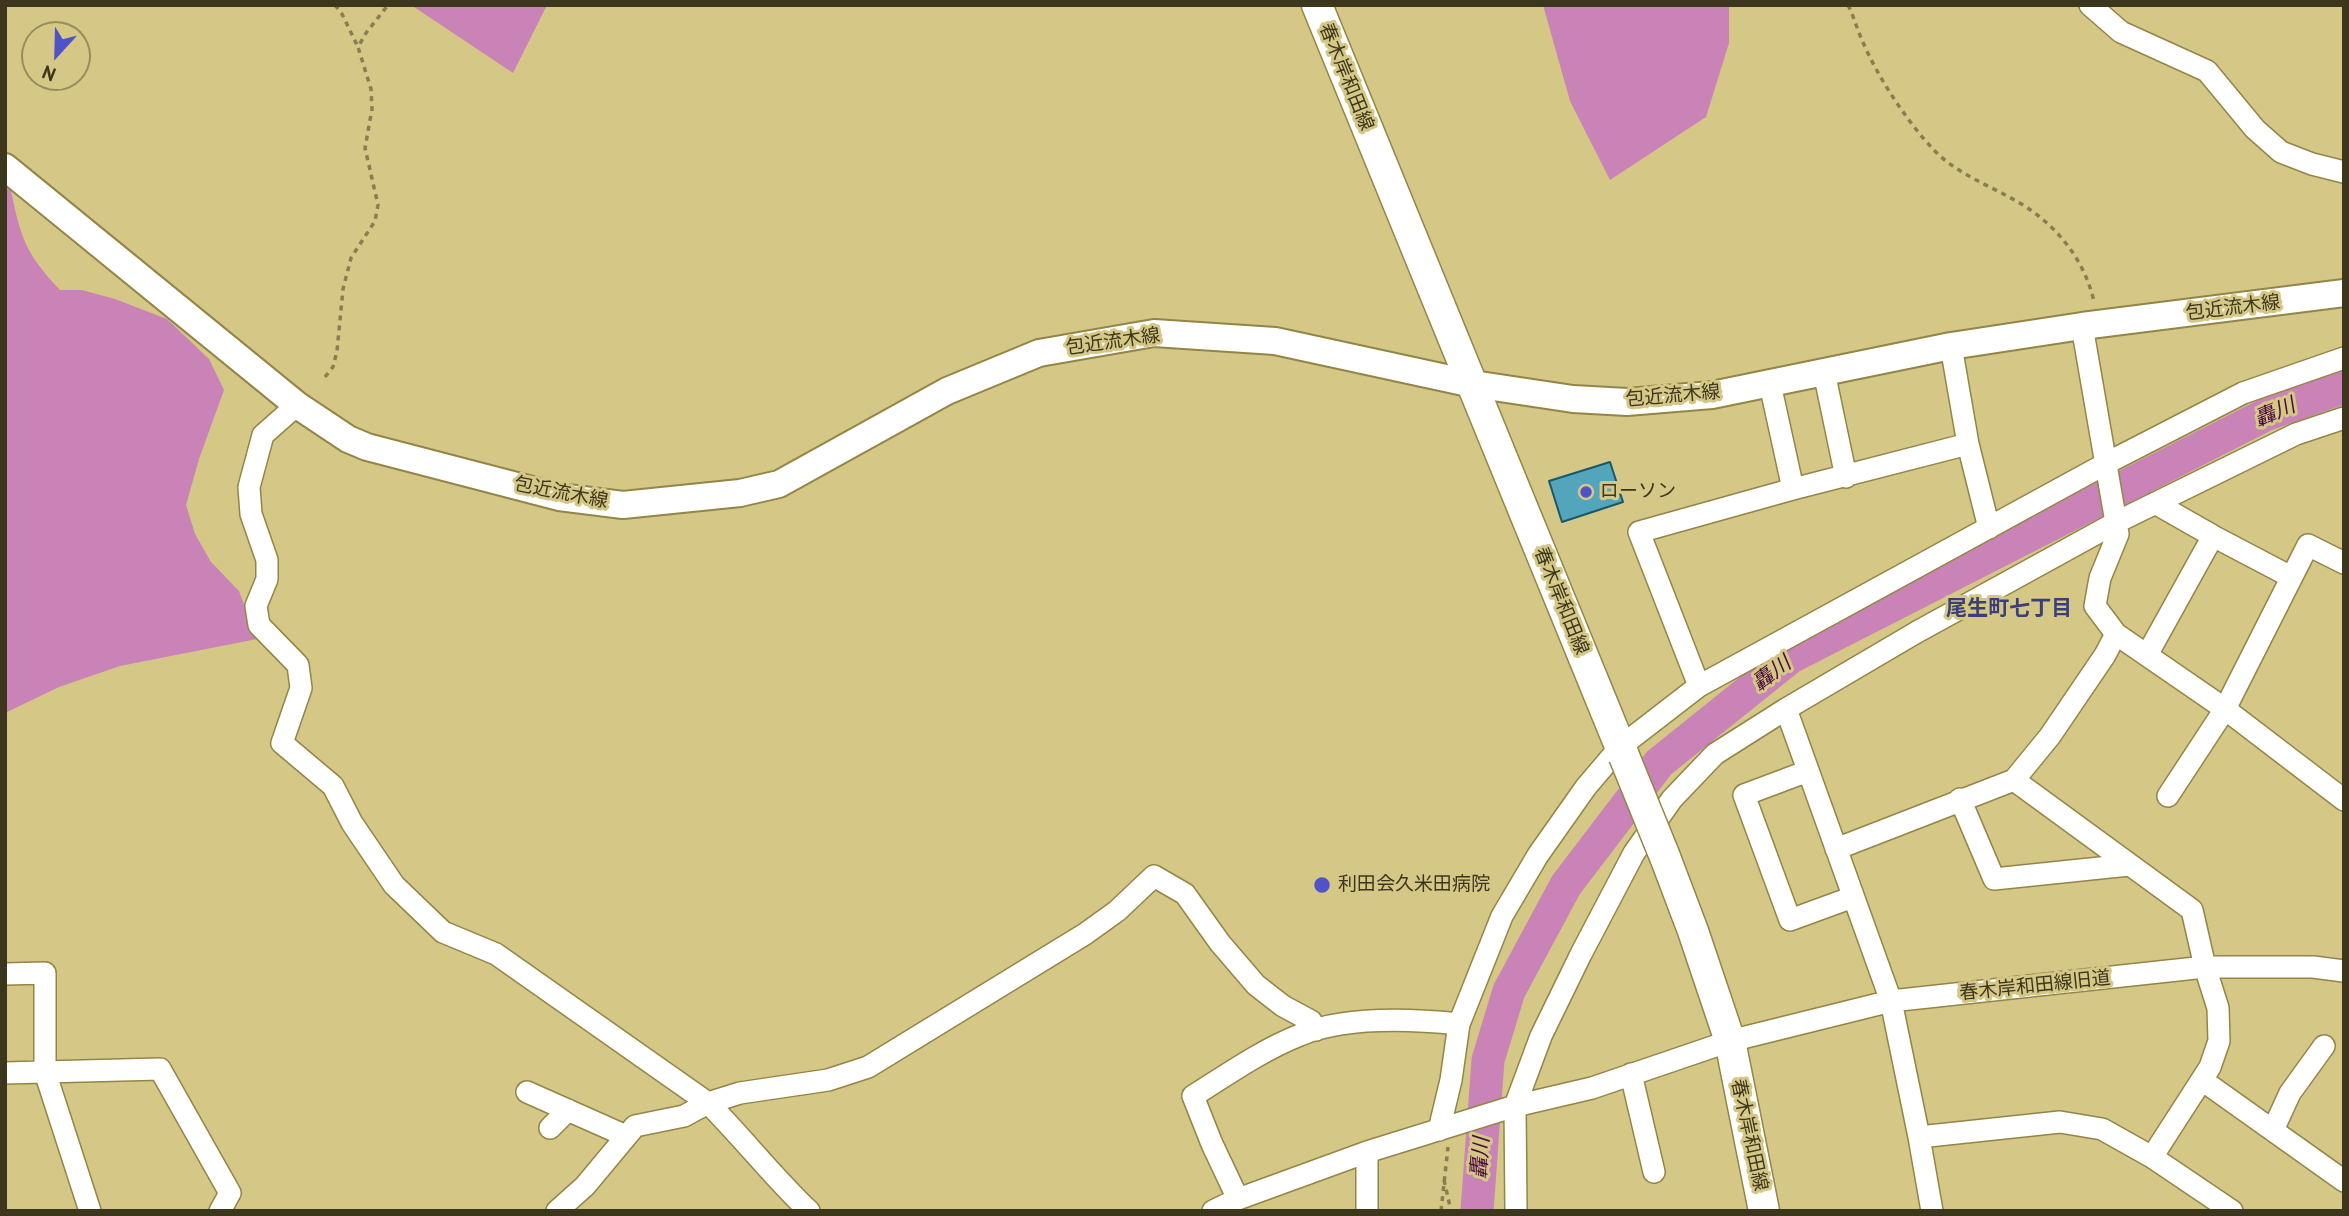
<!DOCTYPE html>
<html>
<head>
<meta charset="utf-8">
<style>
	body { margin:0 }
	#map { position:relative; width:2349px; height:1216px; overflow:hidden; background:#d5c786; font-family:"PT Sans",sans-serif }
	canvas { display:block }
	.frame { position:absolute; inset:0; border:7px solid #3c361c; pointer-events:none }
	.north { position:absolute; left:21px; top:21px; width:70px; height:70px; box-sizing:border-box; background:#d5c786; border:2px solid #988d5c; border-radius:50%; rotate:202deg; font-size:19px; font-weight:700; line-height:28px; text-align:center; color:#3c361c }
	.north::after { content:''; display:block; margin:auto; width:24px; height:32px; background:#5052c8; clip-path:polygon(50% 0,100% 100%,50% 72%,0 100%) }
</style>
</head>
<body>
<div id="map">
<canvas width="2349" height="1216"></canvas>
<div class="frame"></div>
<div class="north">N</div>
</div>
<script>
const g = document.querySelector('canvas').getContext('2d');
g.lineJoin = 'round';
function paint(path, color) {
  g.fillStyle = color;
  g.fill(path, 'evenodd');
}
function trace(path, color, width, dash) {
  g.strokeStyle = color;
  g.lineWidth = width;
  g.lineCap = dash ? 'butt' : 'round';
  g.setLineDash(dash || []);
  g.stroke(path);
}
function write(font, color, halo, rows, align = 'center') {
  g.font = font + ' "PT Sans","Noto Sans JP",sans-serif';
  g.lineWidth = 6;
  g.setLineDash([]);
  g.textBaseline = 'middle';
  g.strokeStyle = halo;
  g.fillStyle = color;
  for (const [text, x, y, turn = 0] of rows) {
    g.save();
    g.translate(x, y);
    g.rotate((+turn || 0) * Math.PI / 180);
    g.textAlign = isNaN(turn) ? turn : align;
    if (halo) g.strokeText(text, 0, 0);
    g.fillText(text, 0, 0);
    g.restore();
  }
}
const water = new Path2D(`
	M411 5H547L513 73Z
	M1543 5H1729V43L1706 117 1610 180 1570 101Z
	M5 187 11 191C21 239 26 254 60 290H82L115 299 167 319 209 359 224 390 199 459 186 505 195 534 211 562 239 591 257 639 120 666 59 687 5 713Z`);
const river = new Path2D(`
	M1477 1211 1488 1060 1509 991 1566 885 1659 763 1791 657 2265 415 2344 387`);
const building = new Path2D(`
	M1610 462 1623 502 1562 522 1549 481Z`);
const path = new Path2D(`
	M335 5 342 14 358 47
	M1848 5C1854 17 1857 29 1862 40 1877 76 1906 120 1932 148 1956 174 1989 185 2018 202 2056 224 2085 260 2094 302
	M325 377 333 367 337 351 343 289 351 258 375 221 378 205 365 148 372 109 371 89 358 47 366 33 388 5
	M1444 1180 1451 1211
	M1441 1211 1448 1147`);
const minor = new Path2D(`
	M2090 5 2121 32 2207 71 2255 129 2281 152 2312 164 2344 172
	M2082 326 2118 534 2100 578 2095 606 2116 634 2225 709 2344 800
	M1951 346 1968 444 1989 528
	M1824 372 1846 477
	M1770 384 1793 489
	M297 405 263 435 249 487 251 514 267 560V579L256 606 259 625 298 665 301 688 282 743 333 786 352 823 394 885 443 932 496 954 708 1103C743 1138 773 1177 809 1211
	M2155 503 2213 536 2291 577
	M2147 655 2213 536
	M1699 686 1639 532 1793 489 1968 444
	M1786 709 1891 1001 1919 1137 1932 1211
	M1808 771 1744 795 1790 920 1853 897
	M2014 780 2192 910 2205 967 2218 1008 2219 1041 2210 1067 2152 1157
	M2168 796 2225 709 2308 545 2344 563
	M1960 799 1994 879 2129 865
	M1836 849 2014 780 2050 736 2105 655 2116 634
	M5 974 45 973V1072L90 1211
	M5 1073 160 1069 230 1193 220 1211
	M1631 1074 1654 1172
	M2202 1080 2344 1181
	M527 1092 626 1136
	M550 1128 568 1110
	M1439 1130 1451 1080 1459 1024 1502 916 1538 855 1586 787 1620 747 1699 686 2107 463 2243 393 2344 358
	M2273 1130 2290 1093 2324 1046
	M1919 1137 2060 1122 2102 1129 2152 1157 2232 1211
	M1238 1199 1212 1144 1193 1096C1228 1074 1262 1050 1300 1035 1345 1016 1411 1019 1459 1024
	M557 1211 585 1186 635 1126 684 1116 708 1103 740 1093 828 1080 868 1067 1085 934 1117 911 1154 876 1185 894 1220 943 1256 985 1283 1006 1311 1021 1316 1030
	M1213 1211 1238 1199 1367 1152 1515 1106 1592 1088 1730 1041 1891 1001 2205 967H2313L2344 971
	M1367 1211V1152
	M1516 1211 1515 1106 1541 1036 1581 954 1634 853 1672 799 1715 754 1786 709 1917 632 2117 522 2296 434 2344 418`);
const tertiary = new Path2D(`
	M5 167 297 405 348 439 367 447 559 497 623 505 740 493 779 484 947 391 1039 353 1154 333 1275 341 1473 384 1573 399 1627 402 1712 395 1951 346 2082 326 2344 293`);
const secondary = new Path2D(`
	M1317 5 1624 756
	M1665 857 1693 931 1730 1041 1764 1211`);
const secondaryBridge = new Path2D(`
	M1624 756 1665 857`);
const markers = [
	[1586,492,7,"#5052c8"],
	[1322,885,9,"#5052c8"]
];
const streetNames = [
	["春木岸和田線",1346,77,68],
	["包近流木線",2233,308,-7],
	["包近流木線",1113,342,-8],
	["包近流木線",1673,396,-5],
	["包近流木線",561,493,11],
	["春木岸和田線",1561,601,68],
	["春木岸和田線旧道",2035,986,-6],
	["春木岸和田線",1749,1135,78]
];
const poiNames = [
	["ローソン",1600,492],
	["利田会久米田病院",1338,885]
];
const waterNames = [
	["轟川",2275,413,-23],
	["轟川",1772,674,-37],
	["轟川",1481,1158,-86]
];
const neighbourhoodNames = [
	["尾生町七丁目",2009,609]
];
paint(water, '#c983b6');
trace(river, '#c983b6', 33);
paint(building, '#53a5bb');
trace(building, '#175969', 2);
trace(minor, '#938546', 24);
trace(tertiary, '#938546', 30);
trace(secondary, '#938546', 33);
trace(path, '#887e51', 3.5, [5, 5]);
trace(minor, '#fff', 21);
trace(tertiary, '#fff', 26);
trace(secondary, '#fff', 30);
trace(secondaryBridge, '#938546', 33, []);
trace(secondaryBridge, '#fff', 30);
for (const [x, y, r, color] of markers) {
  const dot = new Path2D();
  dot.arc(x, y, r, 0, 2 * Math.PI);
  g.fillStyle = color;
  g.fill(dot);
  trace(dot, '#d5c786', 2.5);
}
write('19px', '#3c361c', '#d5c786', streetNames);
write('19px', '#3c361c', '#d5c786', poiNames, 'left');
write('italic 21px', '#4b0b3f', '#d5c786', waterNames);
write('bold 21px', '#3a3f7b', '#d5c786', neighbourhoodNames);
</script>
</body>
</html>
